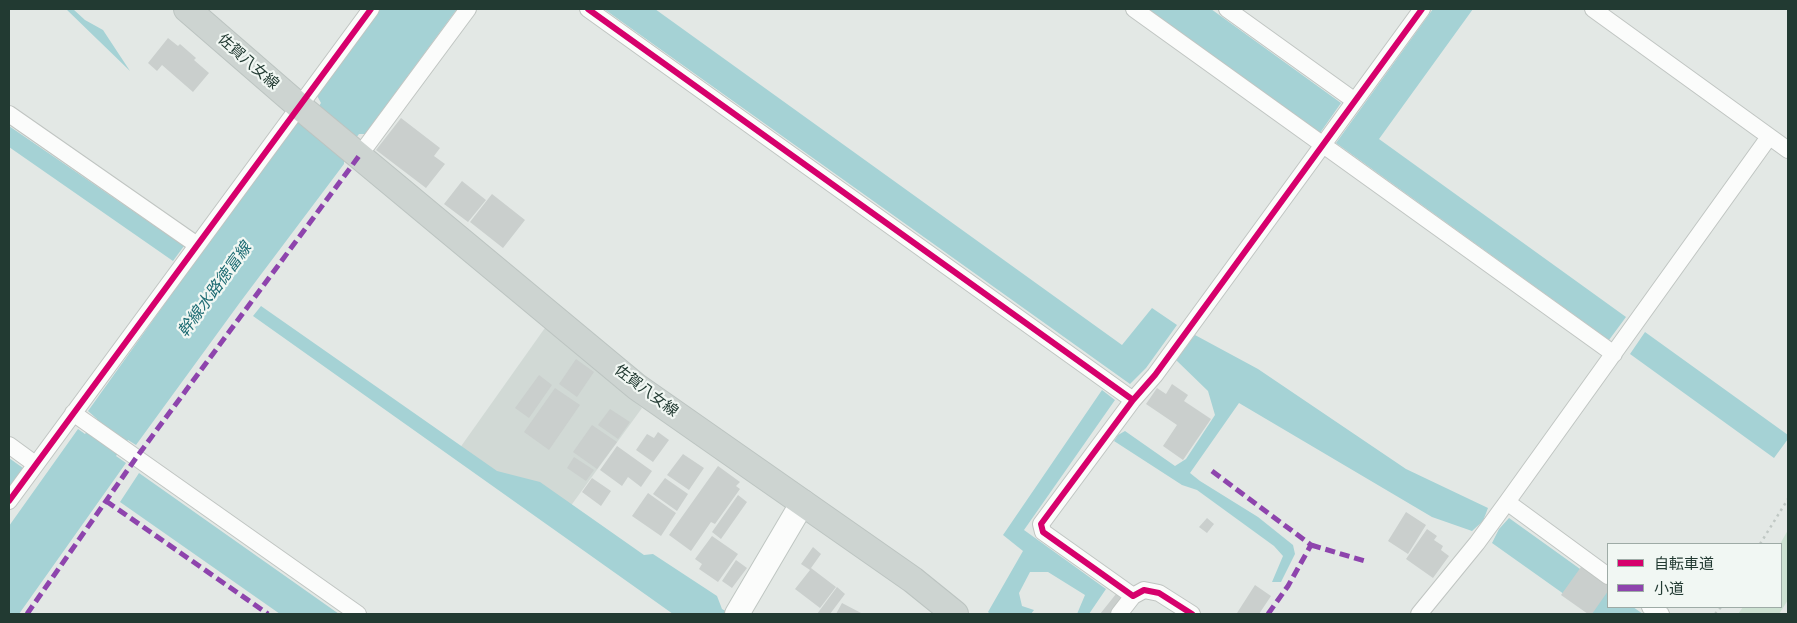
<!DOCTYPE html>
<html>
<head>
<meta charset="utf-8">
<style>
	body { margin:0 }
	#map { position:relative; width:1797px; height:623px; overflow:hidden; background:#e3e8e5; font-family:Manrope,"Noto Sans JP",sans-serif }
	canvas { display:block }
	.frame { position:absolute; inset:0; border:10px solid #223a32; pointer-events:none }
	.legend { position:absolute; left:1607px; top:543px; width:175px; height:65px; box-sizing:border-box; background:#f1f7f3; border:1px solid #9eaba6; margin:0; padding:6px 9px; list-style:none; font-size:15px; color:#223a32 }
	.legend li { display:flex; align-items:center; gap:10px; height:25px }
	.legend b { width:25px; border:1px solid #9eaba6 }
</style>
</head>
<body>
<div id="map">
<canvas width="1797" height="623"></canvas>
<div class="frame"></div>
<ul class="legend">
<li><b style="height:6px;background:#d6006c"></b>自転車道</li>
<li><b style="height:6px;background:#8e44ad"></b>小道</li>
</ul>
</div>
<script>
const g = document.querySelector('canvas').getContext('2d');
g.lineJoin = 'round';
function paint(path, color) {
  g.fillStyle = color;
  g.fill(path, 'evenodd');
}
function trace(path, color, width, dash) {
  g.strokeStyle = color;
  g.lineWidth = width;
  g.lineCap = dash ? 'butt' : 'round';
  g.setLineDash(dash || []);
  g.stroke(path);
}
function write(font, color, halo, rows, align = 'center') {
  g.font = font + ' Manrope,"Noto Sans JP",sans-serif';
  g.lineWidth = 4.5;
  g.setLineDash([]);
  g.textBaseline = 'middle';
  g.strokeStyle = halo;
  g.fillStyle = color;
  for (const [text, x, y, turn = 0] of rows) {
    g.save();
    g.translate(x, y);
    g.rotate((+turn || 0) * Math.PI / 180);
    g.textAlign = isNaN(turn) ? turn : align;
    if (halo) g.strokeText(text, 0, 0);
    g.fillText(text, 0, 0);
    g.restore();
  }
}
const built = new Path2D(`
	M547 325 642 408 559 522 457 452Z`);
const green = new Path2D(`
	M1788 530V600L1779 614H1738L1743 607H1781L1780 544Z`);
const water = new Path2D(`
	M66 9H73L85 20 103 30 130 71Z
	M379 9H457L365 134H359L344 154V164L241 301 136 445 128 440 116 456 126 463 19 614H9V526L78 429 85 434 97 419 88 411 294 123H307L321 103 316 94Z
	M604 9H655L1122 345 1152 308 1177 325 1146 368 1130 384Z
	M1147 9H1211L1341 103 1320 133Z
	M1433 9H1473L1379 139 1626 317 1609 340 1336 143Z
	M9 126 184 246 173 261 9 147Z
	M261 306 497 471 540 482 644 555 653 554 717 596 722 609 731 614H673L253 316Z
	M1645 332 1788 435V439L1774 458 1630 354Z
	M1195 335 1258 369 1406 469 1488 508 1483 521 1472 531 1432 517 1239 403 1190 473 1200 481 1258 517 1293 545 1295 554 1281 582H1272L1283 556 1274 546 1197 490 1182 485 1114 441 1118 435 1125 431 1175 466 1186 459 1215 415 1208 391 1176 360Z
	M1102 390 1115 400 1024 530 1106 589 1089 614H1077L1085 595 1048 572H1030L1019 593 1022 606 1034 610 1031 614H990L988 612 1023 551 1003 535Z
	M9 458 23 468 9 489Z
	M139 473 339 614H280L120 502Z
	M1509 518 1608 589V607H1633L1643 614H1592L1492 543 1499 529Z`);
const building = new Path2D(`
	M168 38 178 46 180 44 196 58 194 60 209 73 193 92 162 65 157 71 148 63Z
	M401 118 440 148 434 156 445 164 426 188 376 150Z
	M462 181 486 200 468 222 444 204Z
	M492 194 525 220 503 248 470 222Z
	M576 359 594 372 577 397 559 384Z
	M539 375 552 385 529 418 515 408Z
	M1172 384 1188 395 1184 401 1211 419 1183 460 1163 446 1177 425 1146 404 1157 388 1166 394Z
	M555 388 580 405 549 450 524 432Z
	M610 409 630 422 618 439 598 425Z
	M592 425 617 442 597 469 573 452Z
	M658 432 669 440 653 462 636 450 647 434 654 438Z
	M617 446 652 471 641 487 628 477 622 486 600 470Z
	M683 454 704 468 689 490 667 475Z
	M574 457 594 470 586 481 567 468Z
	M718 466 740 482 736 486 740 489 715 524 711 522 691 551 669 535Z
	M592 478 611 491 601 506 582 492Z
	M665 478 688 494 677 511 653 494Z
	M648 493 676 513 661 536 632 516Z
	M738 495 747 502 721 539 712 532Z
	M1406 512 1426 525 1408 554 1388 541Z
	M1207 518 1214 524 1207 533 1199 527Z
	M1427 529 1437 536 1434 540 1443 546 1441 550 1449 556 1433 578 1406 559Z
	M712 536 738 554 718 582 699 569 702 564 695 559Z
	M813 547 821 554 811 568 836 587 820 608 795 589 810 570 801 564Z
	M736 560 747 568 732 588 722 581Z
	M1581 567 1608 585V591L1592 614H1588L1561 595Z
	M1255 585 1271 596 1259 614H1239L1237 613Z
	M837 587 845 594 830 614H817Z
	M1116 594 1124 601 1114 614H1100Z
	M842 603 863 614H836Z`);
const path = new Path2D(`
	M1760 544 1788 499
	M1715 614 1721 607`);
const street = new Path2D(`
	M588 9 1133 400
	M1134 9 1614 354
	M1227 9 1355 101
	M1593 9 1788 150
	M9 114 197 245
	M359 156 468 9
	M73 413 358 614
	M9 445 35 464
	M9 501 371 9
	M1507 502 1608 576
	M1650 607 1661 614
	M1119 614 1133 596
	M1192 614 1159 593 1144 590 1133 596 1043 532 1041 524 1133 400 1155 375 1422 9
	M1419 614 1477 543 1507 502 1769 137`);
const secondary = new Path2D(`
	M737 614 803 502`);
const primary = new Path2D(`
	M187 9 299 106 637 387 913 580 955 614`);
const quiet = new Path2D(`
	M1212 471 1311 545 1288 586 1268 614
	M106 501 268 614
	M1311 545 1365 561
	M27 614 136 458 359 156`);
const cycleway = new Path2D(`
	M588 9 1133 400
	M9 501 371 9
	M1192 614 1159 593 1144 590 1133 596 1043 532 1041 524 1133 400 1155 375 1422 9`);
const streetNames = [
	["佐賀八女線",248,62,41],
	["佐賀八女線",646,391,37]
];
const waterNames = [
	["幹線水路徳富線",215,290,-54]
];
paint(built, '#d1d9d5');
paint(green, '#cce1d1');
paint(water, '#a5d2d5');
paint(building, '#cacfcd');
trace(street, '#c0c5c2', 18);
trace(secondary, '#bfc6c2', 26);
trace(primary, '#bcc4c1', 28);
trace(path, '#c0c8c4', 2.5, [2.5, 4]);
trace(street, '#fbfcfb', 16);
trace(secondary, '#fbfcfb', 24);
trace(primary, '#cdd4d1', 26);
trace(quiet, '#8e44ad', 5, [10, 5]);
trace(cycleway, '#d6006c', 6);
write('15px', '#223a32', '#f1f7f3', streetNames);
write('italic 16px', '#1e6c73', '#f1f7f3', waterNames);
</script>
</body>
</html>
